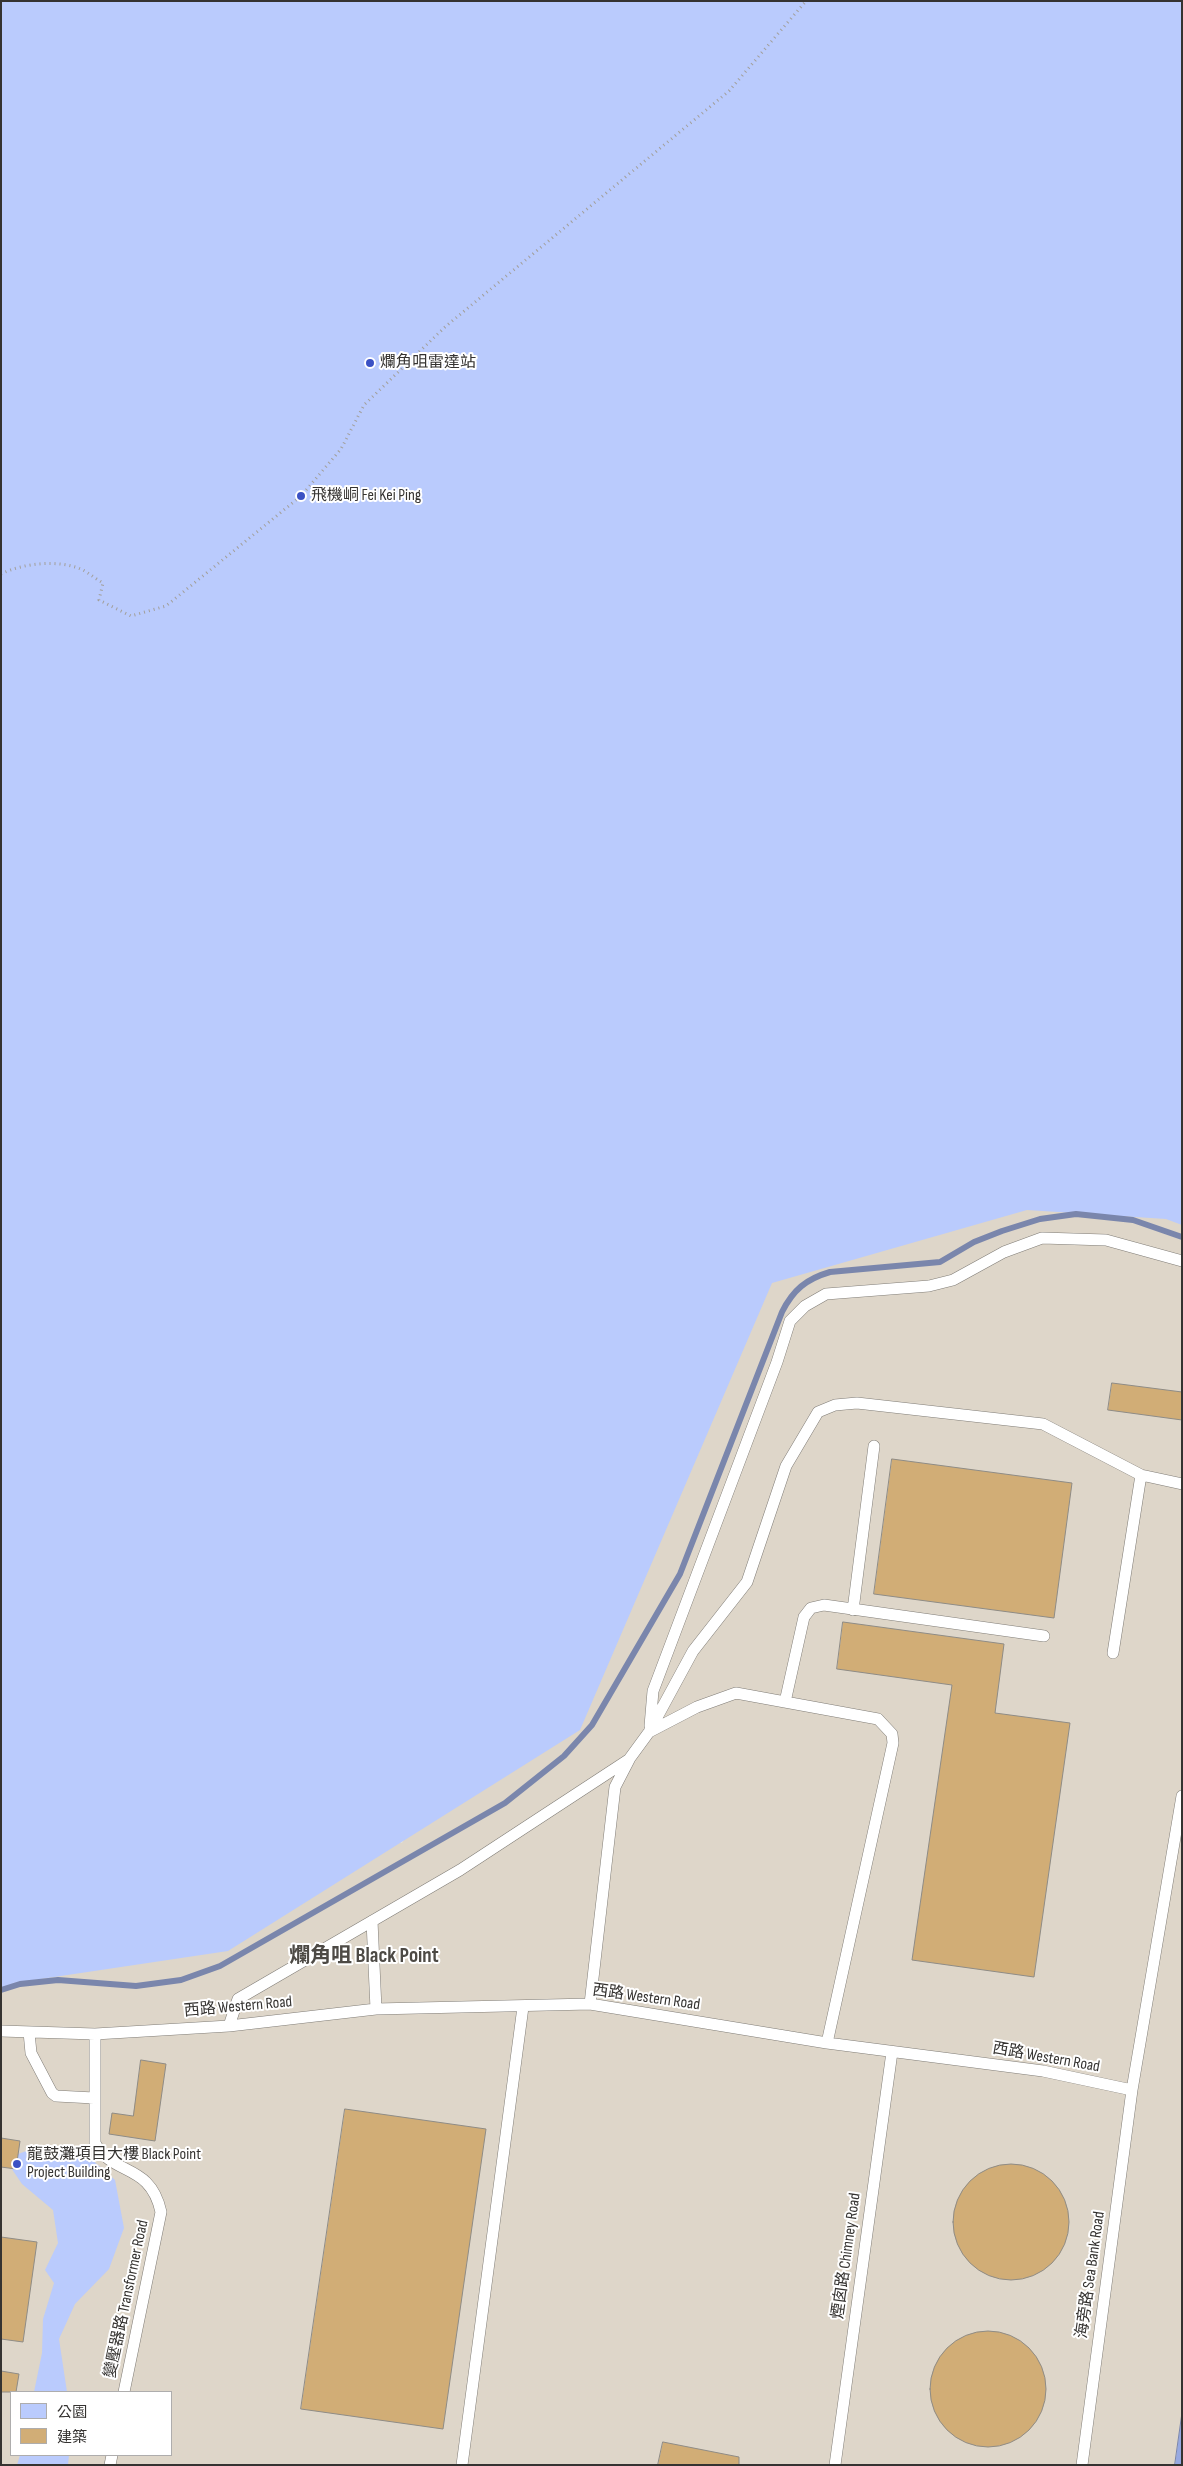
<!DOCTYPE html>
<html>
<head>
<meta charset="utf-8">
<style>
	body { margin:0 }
	#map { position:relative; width:1183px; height:2466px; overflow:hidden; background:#e5e1da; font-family:"Sofia Sans Condensed","Noto Sans TC",sans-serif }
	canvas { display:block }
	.frame { position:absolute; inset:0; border:2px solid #353331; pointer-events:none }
	.legend { position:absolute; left:10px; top:2391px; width:162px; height:65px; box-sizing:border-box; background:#fff; border:1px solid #aeadad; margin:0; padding:6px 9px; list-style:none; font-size:15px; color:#353331 }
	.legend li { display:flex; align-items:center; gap:10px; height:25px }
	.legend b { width:25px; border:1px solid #aeadad }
</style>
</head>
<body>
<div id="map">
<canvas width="1183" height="2466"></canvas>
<div class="frame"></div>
<ul class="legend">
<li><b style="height:14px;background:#bacbfd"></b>公園</li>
<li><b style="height:14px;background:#d1ad76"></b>建築</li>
</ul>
</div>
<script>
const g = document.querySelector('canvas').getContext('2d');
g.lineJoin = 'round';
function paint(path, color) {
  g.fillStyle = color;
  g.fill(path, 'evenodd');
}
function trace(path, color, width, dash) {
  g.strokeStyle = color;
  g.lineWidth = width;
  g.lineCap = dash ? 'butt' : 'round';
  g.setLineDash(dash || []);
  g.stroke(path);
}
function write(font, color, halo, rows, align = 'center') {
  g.font = font + ' "Sofia Sans Condensed","Noto Sans TC",sans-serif';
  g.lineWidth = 4;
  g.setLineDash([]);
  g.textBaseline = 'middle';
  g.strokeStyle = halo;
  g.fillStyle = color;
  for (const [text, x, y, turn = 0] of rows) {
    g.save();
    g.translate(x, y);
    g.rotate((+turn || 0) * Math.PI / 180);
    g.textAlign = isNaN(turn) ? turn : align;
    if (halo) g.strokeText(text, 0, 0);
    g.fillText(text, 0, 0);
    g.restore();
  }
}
const built = new Path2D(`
	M924 1209 1182 1210V2413L1175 2465H1V1779L402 1843 743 1281ZM11 2392H171V2455H11Z`);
const green = new Path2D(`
	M1 1H1182V1225L1166 1219 1027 1210 772 1283 580 1730 228 1951 14 1983 1 1990Z
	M42 2145 82 2151 115 2180 124 2228 109 2269 75 2304 59 2339 67 2392H34L42 2353 43 2319 54 2283 45 2270 58 2243 53 2210 22 2184 5 2159Z
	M20 2455H69L68 2465H17Z`);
const water = new Path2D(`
	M1182 2413V2465H1175Z`);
const stream = new Path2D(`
	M1 1990 20 1984 58 1980 136 1986 181 1980 220 1966 505 1803 564 1756 592 1725 680 1574 782 1312C793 1290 806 1279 830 1272L940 1262 974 1242 1002 1231 1040 1219 1076 1214 1133 1220 1182 1237`);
const building = new Path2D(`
	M1112 1383 1182 1392V1420L1108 1410Z
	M892 1459 1072 1483 1054 1618 874 1594Z
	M843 1622 1004 1644 995 1713 1070 1723 1034 1977 912 1960 952 1685 837 1669Z
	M141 2060 166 2064 155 2141 109 2134 112 2113 133 2116Z
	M345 2109 486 2129 443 2429 301 2409Z
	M1 2138 20 2141 16 2169 1 2167Z
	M953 2222a58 58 0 1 1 116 0a58 58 0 1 1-116 0Z
	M1 2237 37 2242 23 2342 1 2339Z
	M930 2389a58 58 0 1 1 116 0a58 58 0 1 1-116 0Z
	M1 2371 19 2374 16 2392H1Z
	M663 2442 739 2457V2465H658Z`);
const path = new Path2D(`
	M1 574C23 563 60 559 83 570 90 574 96 579 103 583L99 600 131 616 166 606 301 496 341 449 364 405 445 327 729 91 806 1`);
const service = new Path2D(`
	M1141 1475 1182 1484
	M853 1610 874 1446
	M785 1702 878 1719 892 1734 893 1743 827 2043
	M650 1726 653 1691 777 1362 790 1321 805 1306 826 1294 929 1286 953 1280 1004 1252 1042 1238 1106 1240 1182 1261
	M649 1732 697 1707 736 1693 785 1702 804 1617 811 1608 824 1605 1044 1636
	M372 1921 376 2009
	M590 2004 615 1787 630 1758 649 1732 693 1651 747 1582 786 1466 818 1412 835 1405 857 1403 1043 1424 1141 1475 1113 1653
	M229 2026 238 1999 460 1870 628 1760
	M1 2031 95 2034 229 2026 376 2009 590 2004 827 2043 1043 2071 1132 2090
	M29 2032 31 2053 52 2093 56 2096 94 2098
	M95 2034V2143C113 2177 150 2162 161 2212L124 2392
	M110 2465 112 2455
	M462 2465 523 2007
	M835 2465 892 2052
	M1082 2465 1132 2090 1182 1796`);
const markers = [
	[370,363,5,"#3b51c4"],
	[301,496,5,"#3b51c4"],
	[17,2164,5,"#3b51c4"]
];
const poiNames = [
	["爛角咀雷達站",380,363],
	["飛機峒 Fei Kei Ping",311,496],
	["龍鼓灘項目大樓 Black Point",27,2155],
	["Project Building",27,2173]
];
const streetNames = [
	["西路 Western Road",646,1998,8],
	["西路 Western Road",238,2007,-5],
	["西路 Western Road",1046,2058,10],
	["煙囱路 Chimney Road",847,2256,-82],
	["海旁路 Sea Bank Road",1091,2275,-82],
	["變壓器路 Transformer Road",127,2299,-78]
];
const districtNames = [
	["爛角咀 Black Point",364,1957]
];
paint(built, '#ded6c9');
paint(green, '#bacbfd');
paint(water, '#97a9e1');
trace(water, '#7a86ac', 1);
trace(stream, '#7a86ac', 6);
paint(building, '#d1ad76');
trace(building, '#8f8c86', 1);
trace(service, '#807d77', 12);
trace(path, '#a29f9a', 3, [1, 4]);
trace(service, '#fff', 11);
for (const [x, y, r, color] of markers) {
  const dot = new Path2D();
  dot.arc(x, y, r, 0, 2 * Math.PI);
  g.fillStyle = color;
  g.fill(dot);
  trace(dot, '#fff', 2);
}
write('16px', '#353331', '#fff', poiNames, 'left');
write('16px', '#353331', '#fff', streetNames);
write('bold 21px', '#4d4a45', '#fff', districtNames);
</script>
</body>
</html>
